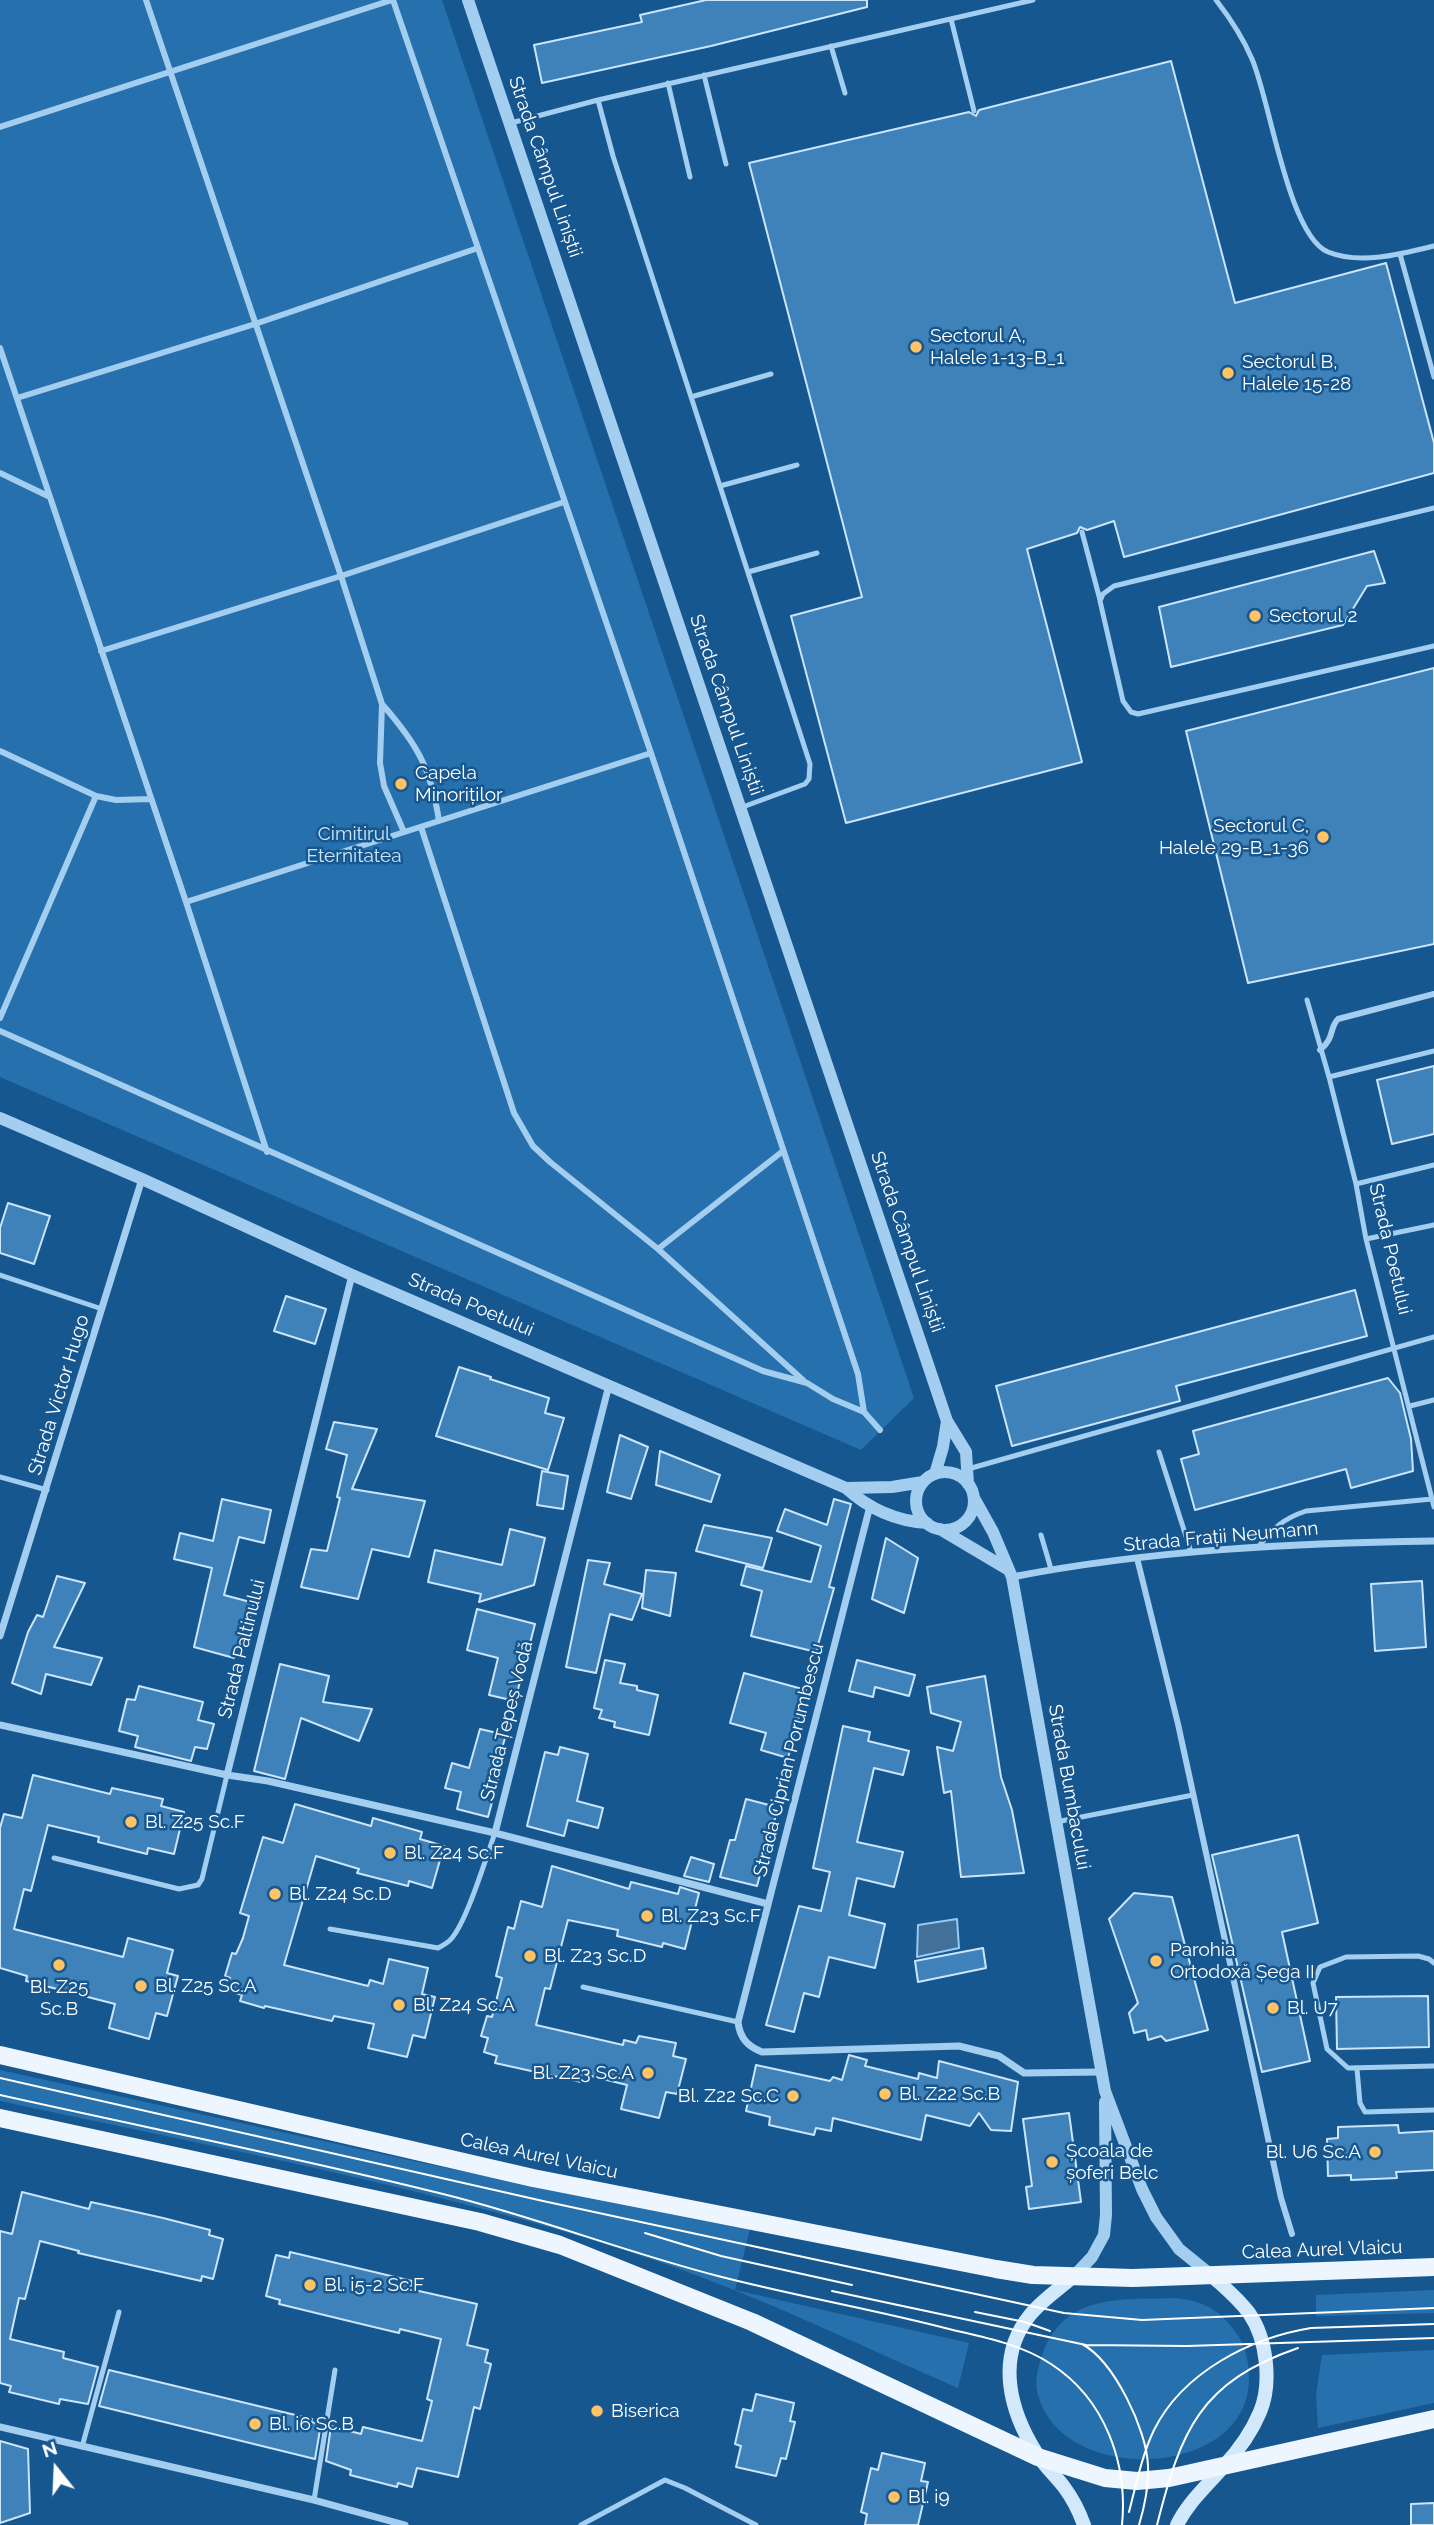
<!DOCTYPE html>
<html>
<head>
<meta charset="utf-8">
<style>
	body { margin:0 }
	#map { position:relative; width:1434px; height:2525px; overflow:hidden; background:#175790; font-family:Raleway,sans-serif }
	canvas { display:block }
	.north { position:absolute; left:21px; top:2434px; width:70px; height:70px; -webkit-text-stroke:5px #175790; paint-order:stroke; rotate:342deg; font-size:19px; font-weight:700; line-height:28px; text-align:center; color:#fff }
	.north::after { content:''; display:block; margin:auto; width:24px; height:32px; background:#fff; clip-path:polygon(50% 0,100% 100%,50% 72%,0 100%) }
</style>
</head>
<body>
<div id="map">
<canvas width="1434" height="2525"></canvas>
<div class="north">N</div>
</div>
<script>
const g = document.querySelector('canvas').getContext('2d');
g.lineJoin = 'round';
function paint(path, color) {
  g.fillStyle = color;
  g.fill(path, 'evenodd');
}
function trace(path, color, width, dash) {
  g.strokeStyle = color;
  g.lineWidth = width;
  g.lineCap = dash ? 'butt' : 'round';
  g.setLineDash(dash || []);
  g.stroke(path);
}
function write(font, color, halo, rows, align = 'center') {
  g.font = font + ' Raleway,sans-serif';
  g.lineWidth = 5;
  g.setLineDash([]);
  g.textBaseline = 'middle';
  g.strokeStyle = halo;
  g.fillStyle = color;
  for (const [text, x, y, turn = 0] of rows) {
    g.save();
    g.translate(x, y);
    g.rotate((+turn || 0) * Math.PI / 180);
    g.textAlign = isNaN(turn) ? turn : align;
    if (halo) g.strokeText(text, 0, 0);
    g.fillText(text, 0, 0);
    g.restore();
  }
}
const green = new Path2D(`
	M0 0H442L914 1398 861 1450 0 1077Z
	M0 2070 432 2165 750 2229 735 2290 969 2343 958 2388C852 2342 747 2290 636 2254 429 2186 213 2147 0 2101Z
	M1434 2290V2313L1316 2316V2295Z
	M1174 2298C1205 2301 1221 2310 1239 2337 1246 2349 1249 2364 1249 2378 1250 2479 1062 2487 1038 2395 1034 2381 1038 2367 1043 2353 1065 2293 1121 2300 1174 2298Z
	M1434 2350V2403L1318 2428 1316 2395 1322 2355Z`);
const water = new Path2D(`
	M957 1919 959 1948 917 1957 918 1925Z`);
const building = new Path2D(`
	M706 0H867V7L711 46 542 83 534 45 642 22 640 15Z
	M1171 61 1235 303 1386 263 1434 443V473L1124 557 1114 521 1087 530 1080 527 1077 533 1027 549 1082 762 846 823 791 616 862 597 749 163 969 112 976 116 979 110Z
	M1374 551 1385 583 1367 586 1343 625 1171 667 1159 607Z
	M1434 668V944L1248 983 1186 731Z
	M1434 1066V1134L1392 1144 1377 1080Z
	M8 1203 50 1216 34 1264 0 1253V1228Z
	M1355 1290 1367 1336 1176 1386 1180 1401 1012 1446 996 1386Z
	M286 1296 326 1309 315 1344 274 1331Z
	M459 1367 491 1377 490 1379 549 1398 545 1413 564 1418 548 1470 436 1436Z
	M1388 1378 1400 1393 1411 1439 1413 1471 1351 1488 1346 1469 1195 1510 1181 1459 1199 1454 1193 1431Z
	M334 1422 377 1429 352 1489 425 1501 409 1557 372 1549 358 1599 301 1587 311 1549 327 1551 340 1498 337 1497 347 1455 326 1449Z
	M620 1435 648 1447 631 1499 607 1492Z
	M660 1451 720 1475 711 1502 656 1485Z
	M542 1471 568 1476 563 1509 537 1505Z
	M222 1499 271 1510 264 1543 239 1537 224 1595 254 1603 247 1628 243 1627 234 1658 194 1647 212 1568 174 1559 180 1533 213 1541Z
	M834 1499 851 1504 829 1587 834 1588 816 1652 751 1636 762 1591 741 1585 746 1566 811 1582 821 1546 777 1531 785 1509 827 1525Z
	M704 1525 772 1538 763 1568 696 1551Z
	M510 1529 545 1538 534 1585 479 1602 481 1594 428 1582 435 1550 502 1565Z
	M886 1538 918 1558 904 1613 872 1599Z
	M588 1560 610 1563 604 1584 642 1594 632 1620 610 1614 596 1673 566 1667Z
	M646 1570 676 1573 670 1616 642 1608Z
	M57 1576 85 1583 54 1647 102 1658 91 1685 46 1674 41 1694 12 1683 28 1632 37 1615 43 1617Z
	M1422 1581 1426 1647 1375 1651 1371 1584Z
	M477 1609 535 1624 515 1701 489 1695 498 1658 467 1650Z
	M605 1660 625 1664 620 1683 637 1686V1690L658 1695 649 1735 614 1727 615 1722 599 1718 602 1710 594 1708Z
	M857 1660 915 1675 909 1696 875 1687 873 1697 849 1691Z
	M280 1664 329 1676 323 1702 372 1709 359 1741 301 1718 285 1779 254 1771Z
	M744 1673 806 1690 788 1758 761 1750 766 1733 730 1723Z
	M985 1676 1001 1777 1012 1810 1024 1873 961 1877 951 1791 944 1793 937 1747 953 1751 961 1722 931 1713 927 1687Z
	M139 1686 203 1702 198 1720 214 1724 207 1749 195 1747 191 1761 135 1747 138 1736 119 1731 127 1699 135 1700Z
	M843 1726 870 1732 868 1741 909 1751 903 1775 874 1768 857 1842 903 1852 894 1887 857 1878 849 1915 885 1924 875 1968 829 1957 819 1997 804 1993 794 2032 766 2025 799 1906 821 1911 830 1872 813 1868Z
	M480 1729 506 1735 494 1774 499 1776 488 1817 457 1809 461 1792 445 1788 452 1763 469 1768Z
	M560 1747 588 1754 577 1801 603 1808 598 1828 568 1820 564 1836 527 1826 545 1752 558 1755Z
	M33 1775 110 1794 112 1788 163 1799 161 1806 184 1812 174 1854 148 1848 147 1854 98 1842 99 1837 48 1825 31 1891 24 1889 14 1929 123 1957 128 1938 173 1950 167 1973 178 1976 167 2016 156 2013 149 2039 109 2028 115 2004 26 1981 27 1976 0 1968V1828L4 1814 22 1818Z
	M746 1799 769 1805 768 1809 777 1811 757 1886 720 1877 730 1840H735Z
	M295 1804 371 1826 373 1818 422 1832 420 1839 444 1846 432 1888 409 1881 408 1886 357 1873 359 1869 316 1856 284 1965 368 1986 370 1980 383 1984 389 1959 428 1968 422 1994 435 1997 425 2038 413 2035 407 2057 368 2048 374 2024 334 2016 332 2021 265 2006 264 2008 240 2001 242 1995 226 1990 230 1978 225 1976 232 1953 236 1954 243 1938 249 1916 240 1913 263 1837 283 1843Z
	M1298 1835 1318 1923 1282 1932 1310 2061 1262 2072 1212 1855Z
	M691 1857 714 1864 709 1882 684 1876Z
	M552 1866 629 1889 631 1882 678 1894 680 1887 699 1893 685 1949 663 1943 662 1947 617 1936 618 1930 568 1920 550 1989 545 1988 536 2025 623 2045 624 2040 636 2043 639 2036 676 2043 673 2056 686 2059 677 2094 666 2092 659 2118 621 2109 627 2085 583 2074 581 2082 495 2063 497 2056 484 2052 488 2038 481 2036 487 2016 492 2017 502 1978 496 1976 508 1927 514 1929 521 1901 542 1907Z
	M1134 1893 1172 1897 1208 2030 1166 2041 1161 2036 1148 2040 1146 2030 1134 2033 1129 2013 1138 2003 1109 1919Z
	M983 1948 986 1968 918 1982 915 1961Z
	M1428 1996 1429 2047 1337 2049 1336 1997Z
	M849 2055 867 2060 865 2066 918 2079 919 2073 937 2078 939 2061 1018 2082 1011 2131 991 2130 979 2113 970 2126 926 2115 921 2140 833 2118 831 2131 816 2128 814 2135 769 2125 770 2117 746 2111 756 2065 830 2081 833 2077 842 2080Z
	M1069 2113 1081 2202 1029 2209 1026 2187 1032 2186 1023 2119Z
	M1398 2125 1399 2133 1434 2131V2170L1396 2172 1397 2178 1351 2180V2175L1328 2176 1327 2139 1338 2138V2127Z
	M22 2192 89 2209 91 2202 163 2218 210 2230 209 2235 223 2239 213 2279 202 2276 201 2281 78 2253 79 2251 40 2241 25 2299 19 2298 10 2339 64 2352 63 2358 98 2367 88 2404 60 2399 59 2404 9 2392 11 2386 0 2383V2231L12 2234Z
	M290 2252 412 2281 410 2289 477 2304 467 2345 488 2350 485 2362 491 2364 480 2409 474 2407 458 2477 417 2468 412 2487 398 2483 397 2487 350 2475 351 2470 326 2461 331 2426 361 2434 363 2427 422 2441 432 2401 427 2399 441 2339 400 2329 399 2333 353 2322 279 2304 280 2300 266 2296 276 2255 289 2258Z
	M109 2370 312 2419 311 2422 321 2424 315 2459 99 2406Z
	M756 2394 794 2403 790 2421 795 2422 786 2459 781 2458 776 2476 736 2467 741 2446 735 2444 743 2409 752 2411Z
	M0 2441 28 2449 30 2513 0 2523Z
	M882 2453 925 2463 921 2481 928 2482 918 2525H865L867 2514 861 2512 871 2468 878 2470Z
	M1434 2503V2525H1411V2504Z`);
const service = new Path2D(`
	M1216 0C1230 18 1243 38 1252 59 1270 100 1288 235 1328 252 1360 265 1402 254 1434 246
	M951 19 974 111
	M831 46 845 93
	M704 75 726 164
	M668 83 690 177
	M598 100 613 156 810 764 809 779 805 784 740 808
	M511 123 598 100 1033 0
	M1400 254 1434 377
	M691 397 771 374
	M720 486 797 465
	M1434 508 1114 586 1103 594 1100 601 1123 701 1131 712 1138 714 1434 646
	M1082 532 1100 600
	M748 572 817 553
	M1307 1000 1329 1077 1356 1184 1366 1239 1434 1507
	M1329 1077 1434 1051
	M1356 1184 1434 1165
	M1366 1239 1434 1225
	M0 1275 102 1309
	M1410 1406 1434 1400
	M1159 1452 1191 1552
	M968 1469 1434 1337
	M0 1477 47 1490
	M1041 1535 1051 1569
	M1258 1547C1274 1528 1282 1519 1306 1511L1432 1499
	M1056 1822 1193 1795
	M54 1858 179 1889 198 1885 202 1879 227 1775
	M330 1929 438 1948C444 1945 448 1943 452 1938 468 1918 485 1860 495 1833
	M1434 1963 1429 1959 1418 1956 1346 1957 1320 1967 1313 1983 1327 2049 1348 2068 1434 2066
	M583 1987 738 2022
	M1357 2069 1360 2103 1365 2112 1434 2110
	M82 2447 119 2312
	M314 2500 335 2370
	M581 2525 665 2480 685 2488 756 2525`);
const pedestrian = new Path2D(`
	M146 0 341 576 382 704 380 763 384 786 404 832
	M393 0 651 753 858 1374 864 1412
	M0 127 392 0
	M0 348 186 902 267 1152
	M17 398 255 324 478 248
	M0 473 50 497
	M101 651 341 576 564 502
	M382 704C417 744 431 768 439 821
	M0 751 96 796 116 800 151 799
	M421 827 514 1113 533 1146 550 1162 658 1249 804 1381
	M186 902 651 753
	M0 1018 96 796
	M0 1031 763 1371 807 1383 833 1399 864 1412 880 1430
	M1320 1050C1335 1038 1329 1028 1338 1019L1434 994
	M658 1249 783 1151
	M1137 1558 1178 1724 1281 2198 1292 2234`);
const minor = new Path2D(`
	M870 1506 738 2022C740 2038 747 2046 762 2052L959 2046 999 2056 1024 2073 1101 2072
	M1012 1577C1151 1550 1293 1543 1434 1541
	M0 1636 142 1179
	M0 1725 227 1775 268 1781 495 1833 768 1904
	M227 1775 352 1275
	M495 1833 609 1385
	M0 2427 314 2500 405 2525`);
const tertiary = new Path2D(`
	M468 0 947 1421 966 1452 968 1484
	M0 1118 142 1179 352 1275 846 1488C869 1509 896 1521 927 1523
	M916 1501a29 29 0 1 1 58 0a29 29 0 1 1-58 0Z
	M935 1474 943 1447 947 1421
	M846 1488 892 1487 923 1482
	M974 1498 993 1532 1012 1577 1105 2091 1142 2189 1156 2217 1179 2249 1211 2275
	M940 1529 1009 1570
	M1074 2276 1092 2257 1104 2235 1106 2215 1105 2102`);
const secondary = new Path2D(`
	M1074 2276C1059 2289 1042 2300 1030 2315 995 2358 1010 2412 1037 2454 1044 2466 1056 2476 1064 2487 1073 2499 1079 2511 1084 2525
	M1177 2525C1188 2502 1208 2485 1224 2466 1238 2451 1252 2431 1260 2412 1272 2383 1267 2339 1249 2313 1238 2298 1224 2287 1211 2275`);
const primary = new Path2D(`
	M0 2055 533 2178 996 2269 1033 2275 1133 2278 1434 2267
	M0 2118 480 2222 560 2245 752 2322 1038 2457 1105 2478 1137 2481 1169 2478 1434 2419`);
const tram = new Path2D(`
	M0 2078 543 2201 1064 2313 1142 2320 1434 2308
	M0 2095C147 2128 296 2157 443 2194 536 2217 625 2252 718 2276 795 2296 872 2309 949 2329 983 2337 1021 2344 1051 2364 1105 2399 1128 2463 1122 2525
	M645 2233 721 2256 852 2285
	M832 2291 1086 2345 1187 2346 1434 2338
	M975 2312 1025 2322 1050 2331
	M1082 2344C1114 2361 1147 2430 1148 2466 1149 2486 1145 2505 1139 2525
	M1129 2512C1136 2485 1142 2455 1154 2430 1183 2372 1250 2338 1311 2328L1434 2324
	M1157 2525C1181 2430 1200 2382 1298 2348`);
const markers = [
	[916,347,7,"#ffc363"],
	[1228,373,7,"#ffc363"],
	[1255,616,7,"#ffc363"],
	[401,784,7,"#ffc363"],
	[1323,837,7,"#ffc363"],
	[131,1822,7,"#ffc363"],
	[390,1853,7,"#ffc363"],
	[275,1894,7,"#ffc363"],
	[647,1916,7,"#ffc363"],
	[530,1956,7,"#ffc363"],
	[1156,1961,7,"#ffc363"],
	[59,1965,7,"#ffc363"],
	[141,1986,7,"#ffc363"],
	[399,2005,7,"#ffc363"],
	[1273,2008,7,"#ffc363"],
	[648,2073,7,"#ffc363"],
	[885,2094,7,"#ffc363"],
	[793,2096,7,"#ffc363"],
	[1375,2152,7,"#ffc363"],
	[1052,2162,7,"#ffc363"],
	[310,2285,7,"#ffc363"],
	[597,2411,7,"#ffc363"],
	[255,2424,7,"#ffc363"],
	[894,2497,7,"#ffc363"]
];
const streetNames = [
	["Strada Câmpul Liniștii",545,167,71],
	["Strada Câmpul Liniștii",726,705,71],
	["Strada Câmpul Liniștii",907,1242,71],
	["Strada Poetului",1390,1249,77],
	["Strada Poetului",471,1305,23],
	["Strada Victor Hugo",59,1395,-73],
	["Strada Frații Neumann",1221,1537,-5],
	["Strada Paltinului",242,1649,-76],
	["Strada Țepeș Vodă",507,1721,-76],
	["Strada Ciprian Porumbescu",789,1760,-76],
	["Strada Bumbacului",1069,1787,80],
	["Calea Aurel Vlaicu",539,2156,12],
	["Calea Aurel Vlaicu",1322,2250,-2]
];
const poiNames = [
	["Sectorul A,",930,336],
	["Halele 1-13-B_1",930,358],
	["Sectorul B,",1242,362],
	["Halele 15-28",1242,384],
	["Sectorul 2",1269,616],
	["Capela",415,773],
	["Minoriților",415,795],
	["Sectorul C,",1309,826,"right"],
	["Halele 29-B_1-36",1309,848,"right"],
	["Bl. Z25 Sc.F",145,1822],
	["Bl. Z24 Sc.F",404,1853],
	["Bl. Z24 Sc.D",289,1894],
	["Bl. Z23 Sc.F",661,1916],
	["Parohia",1170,1950],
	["Ortodoxă Șega II",1170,1972],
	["Bl. Z23 Sc.D",544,1956],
	["Bl. Z25 Sc.A",155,1986],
	["Bl. Z25",59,1987,"center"],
	["Sc.B",59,2009,"center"],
	["Bl. Z24 Sc.A",413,2005],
	["Bl. U7",1287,2008],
	["Bl. Z23 Sc.A",634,2073,"right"],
	["Bl. Z22 Sc.B",899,2094],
	["Bl. Z22 Sc.C",779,2096,"right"],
	["Școala de",1066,2151],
	["șoferi Belc",1066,2173],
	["Bl. U6 Sc.A",1361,2152,"right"],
	["Bl. i5-2 Sc.F",324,2285],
	["Biserica",611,2411],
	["Bl. i6 Sc.B",269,2424],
	["Bl. i9",908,2497]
];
const parkNames = [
	["Cimitirul",354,834],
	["Eternitatea",354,856]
];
paint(green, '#2670ad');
paint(water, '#437099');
trace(water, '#96caf3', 2);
paint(building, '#3f81b9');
trace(building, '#cbe5fb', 2);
trace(service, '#a4cef0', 5);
trace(pedestrian, '#a4cef0', 6);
trace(minor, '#a4cef0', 7);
trace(tertiary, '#a4cef0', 12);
trace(secondary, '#d2e8fb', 14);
trace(primary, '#edf6ff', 18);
trace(tram, '#fff', 2);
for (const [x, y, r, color] of markers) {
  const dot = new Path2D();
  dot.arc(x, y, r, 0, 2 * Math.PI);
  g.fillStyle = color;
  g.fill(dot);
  trace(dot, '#175790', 2.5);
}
write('19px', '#fff', '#175790', streetNames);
write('19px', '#fff', '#175790', poiNames, 'left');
write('19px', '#cbe5fb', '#175790', parkNames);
</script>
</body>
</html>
